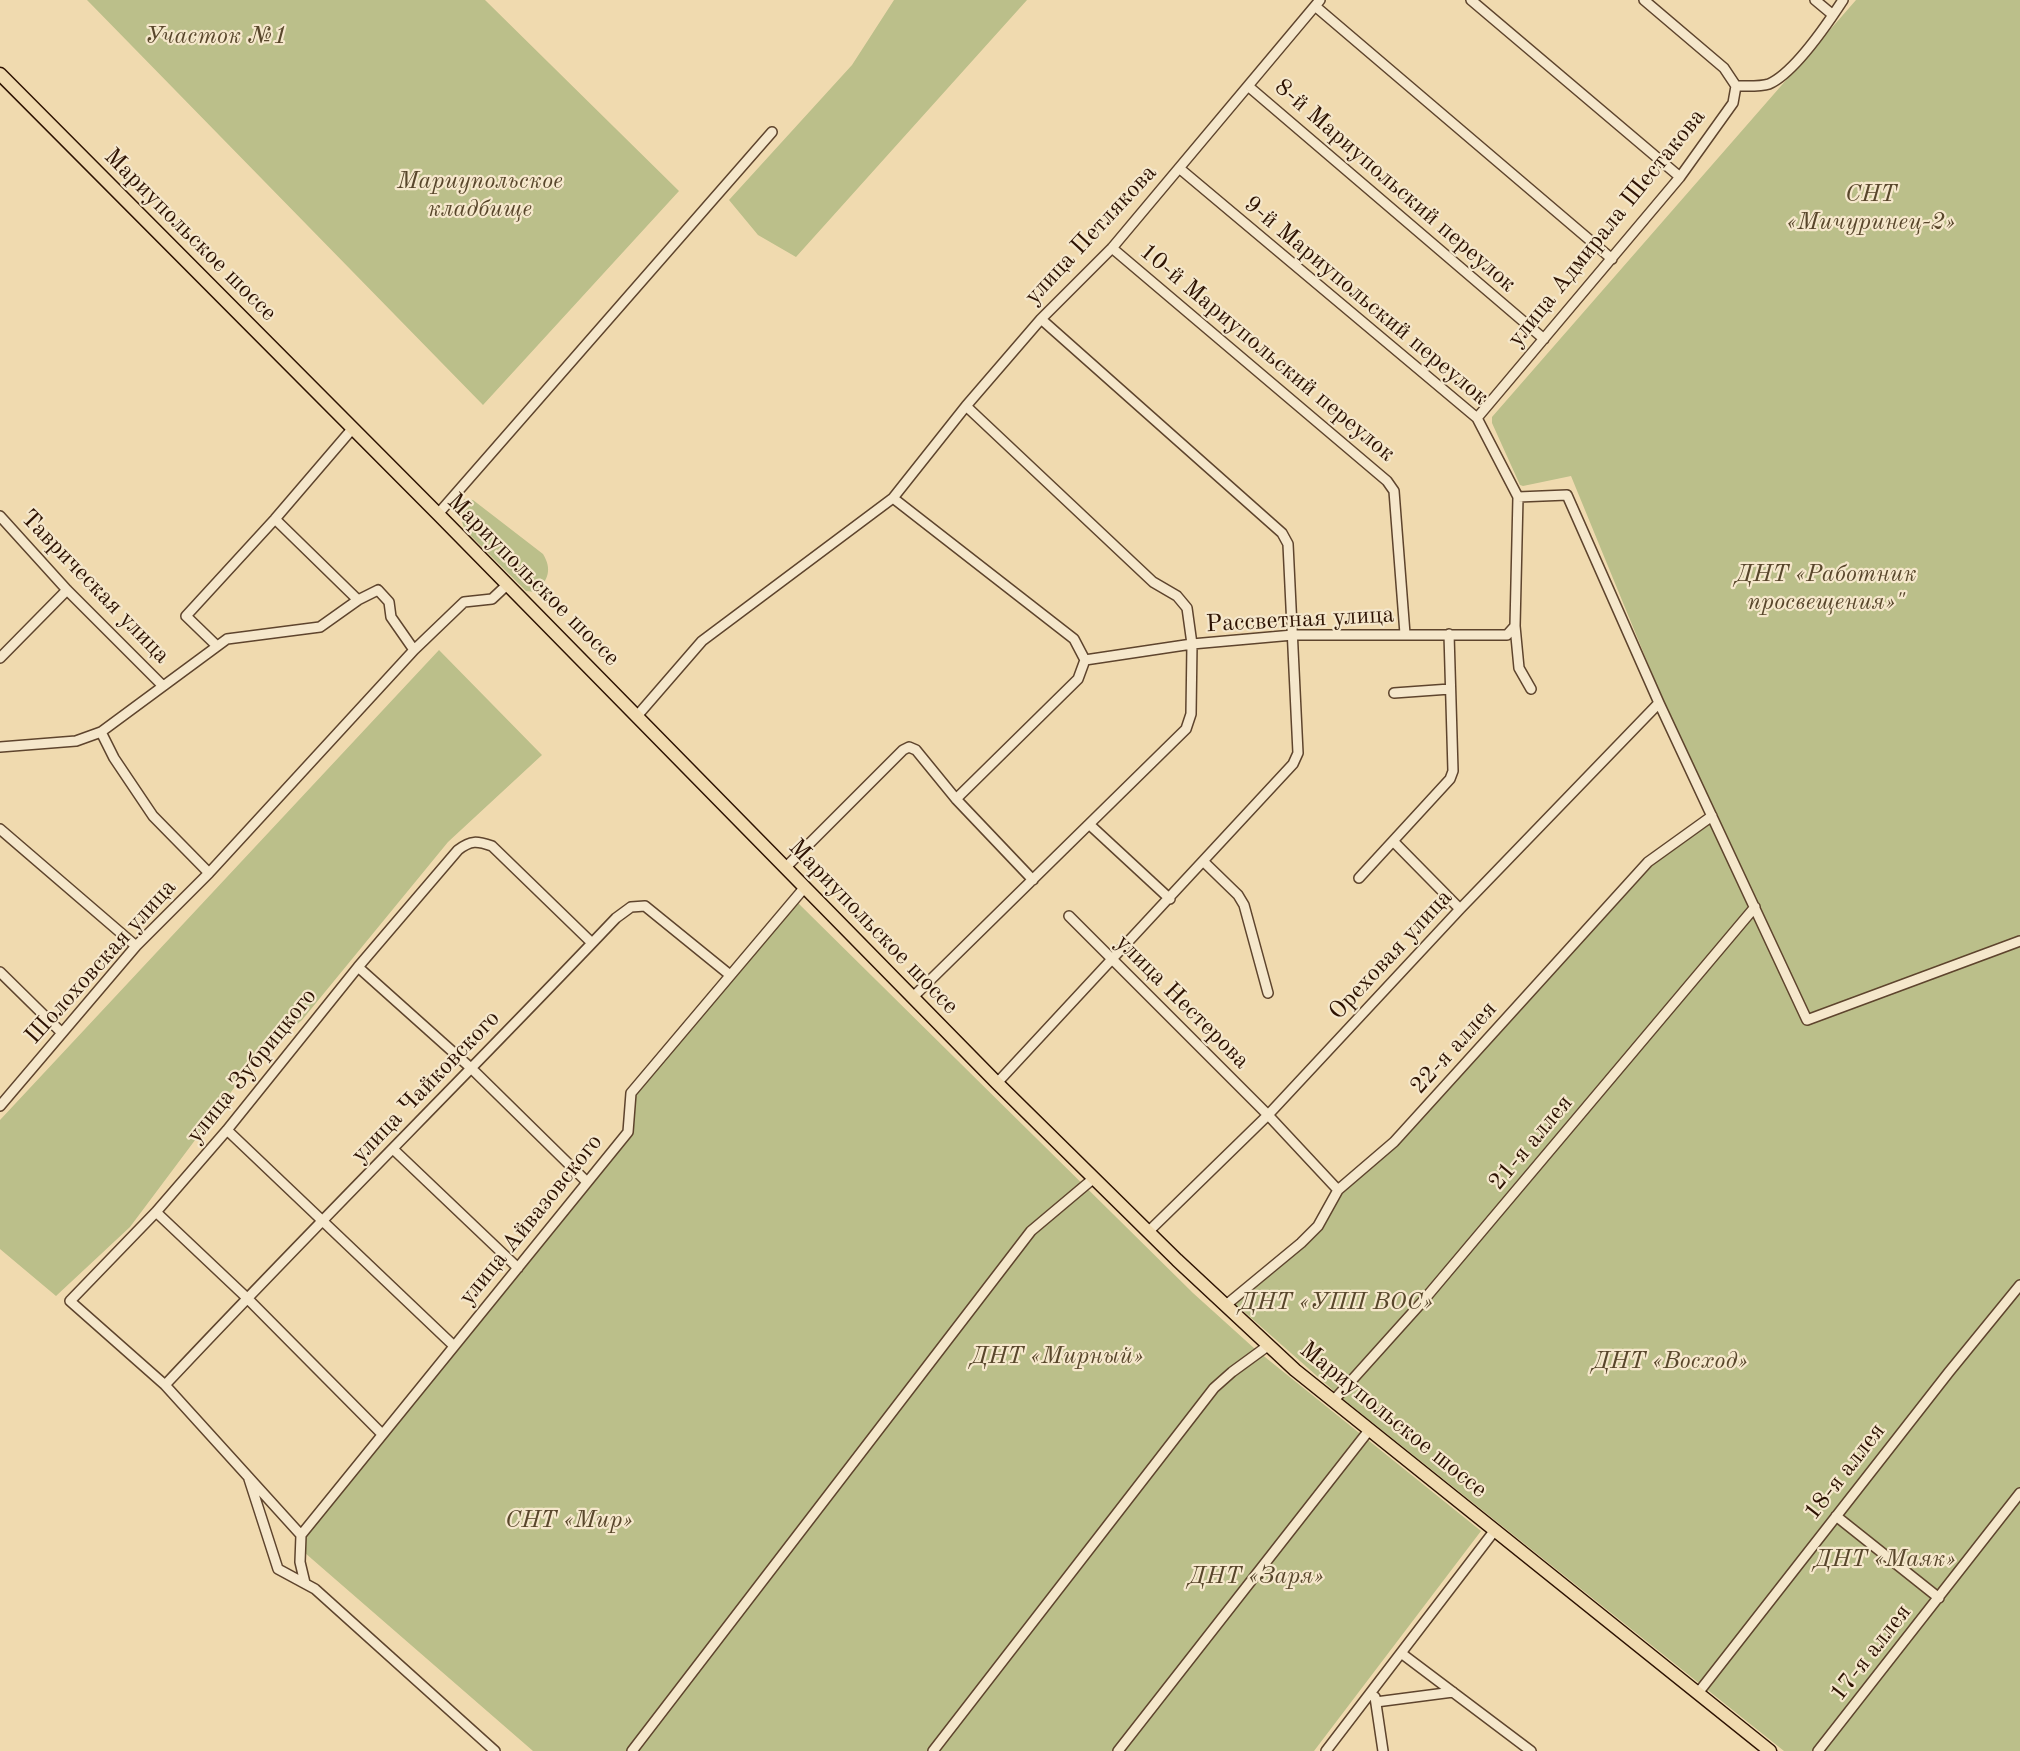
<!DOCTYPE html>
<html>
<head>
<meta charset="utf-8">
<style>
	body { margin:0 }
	canvas { display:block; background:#f0daaf }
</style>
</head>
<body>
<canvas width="2020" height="1751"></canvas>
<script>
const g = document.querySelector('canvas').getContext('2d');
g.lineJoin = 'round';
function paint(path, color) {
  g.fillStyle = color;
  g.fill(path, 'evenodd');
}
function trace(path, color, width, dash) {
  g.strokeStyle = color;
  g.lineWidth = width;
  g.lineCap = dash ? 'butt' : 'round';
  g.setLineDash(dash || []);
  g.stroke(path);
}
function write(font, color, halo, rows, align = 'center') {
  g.font = font + ' "Old Standard TT",serif';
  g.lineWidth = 4.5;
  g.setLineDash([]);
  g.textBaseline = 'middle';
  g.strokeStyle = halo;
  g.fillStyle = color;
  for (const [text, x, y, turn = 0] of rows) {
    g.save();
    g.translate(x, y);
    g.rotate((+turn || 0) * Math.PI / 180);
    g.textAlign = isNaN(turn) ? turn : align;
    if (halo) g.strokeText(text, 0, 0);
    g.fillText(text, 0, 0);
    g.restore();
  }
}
const green = new Path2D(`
	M87 0H485L679 191 483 405Z
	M894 0H1027L796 257 758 235 729 200 852 65Z
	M1856 0H2020V1751H1784L1343 1399 1232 1301 1318 1226 1342 1193 1394 1142 1648 862 1714 812 1665 705 1571 476 1523 486 1520 485 1492 423V417Z
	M464 499 473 500 543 554C552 569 549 580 535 592L526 591 465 530C461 520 457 509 464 499Z
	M439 650 542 755 448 842 302 1020 255 1060 130 1227 56 1296 0 1249V1120Z
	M797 902 1193 1293 1255 1349 1481 1531 1314 1751H533L297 1546 629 1132 633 1094Z`);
const minor = new Path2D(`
	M1471 0 1680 177
	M1644 0 1724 68 1736 86
	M1815 0 1833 15
	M1315 6 1612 259
	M1248 86 1544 339
	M1736 86C1746 86 1760 87 1769 84 1794 73 1828 23 1843 0
	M1179 168 1477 418 1518 497 1515 626 1519 668 1531 689
	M1112 248 1387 481 1394 491 1405 634
	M1477 418 1680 177 1733 103 1736 86
	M1518 497 1567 495 1659 703 1807 1020 2020 941
	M893 498 1074 639 1085 660 1078 679 956 799
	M438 514 772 132
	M0 516 67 590 162 685
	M275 519 358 600
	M217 646 186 616 275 519 353 428
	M0 658 67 590
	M1085 660 1192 644 1293 635H1507L1515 626
	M1394 693 1450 689
	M637 716 702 641 893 498 966 406 1041 319 1112 248 1320 0
	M101 732 114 758 153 816 209 873
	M0 747 76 741 101 732 227 639 320 627 358 600 378 590 389 602 391 617 414 650
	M1090 825 1170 899
	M0 829 136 946
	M1393 841 1460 909
	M1204 862 1238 895 1244 905 1268 993
	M786 867 903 750 909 747 916 750 956 799 1033 880
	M1359 878 1450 779 1453 771 1449 634
	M1069 916 1268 1115 1338 1190
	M358 967 472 1069 587 1182
	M0 972 61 1032
	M913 997 1186 729 1191 714 1192 644 1187 608 1177 596 1153 582 966 406
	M997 1083 1293 764 1298 753 1288 544 1282 533 1041 319
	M0 1106 136 946 209 873 414 650 464 602 492 599 508 584
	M227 1130 454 1346
	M393 1149 518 1268
	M156 1212 247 1298 382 1434
	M1149 1231 1268 1115 1460 909 1659 703
	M1226 1305 1301 1243 1318 1226 1338 1190 1394 1142 1648 862 1712 816
	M165 1385C313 1227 467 1075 616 918L631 907 645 906 730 975
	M1334 1400 1423 1301 1755 907
	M249 1479 278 1569 315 1589 495 1751
	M1836 1516 1939 1598
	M301 1535 165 1385 70 1301 156 1212 227 1130 358 967 458 850C471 840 477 841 492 846L592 943
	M305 1583 300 1562 301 1535 628 1132 631 1093 805 887
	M1401 1653 1531 1751
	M1698 1693 1949 1372 2020 1285
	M1375 1697 1383 1751
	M1376 1702 1453 1692
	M632 1751 1031 1231 1094 1178
	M933 1751 1214 1388 1232 1372 1269 1345
	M1118 1751 1370 1429
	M1326 1751 1495 1530
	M1818 1751 2020 1493`);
const major = new Path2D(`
	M0 74 438 514 997 1083 1177 1260 1295 1370 1770 1751`);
const parkNames = [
	["Участок №1",216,37],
	["Мариупольское",480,182],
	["кладбище",480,210],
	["СНТ",1871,195],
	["«Мичуринец-2»",1871,223],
	["ДНТ «Работник",1826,575],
	["просвещения»\"",1826,603],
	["ДНТ «УПП ВОС»",1336,1303],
	["ДНТ «Мирный»",1057,1357],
	["ДНТ «Восход»",1670,1362],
	["СНТ «Мир»",569,1521],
	["ДНТ «Маяк»",1885,1560],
	["ДНТ «Заря»",1256,1577]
];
const streetNames = [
	["8-й Мариупольский переулок",1395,186,41],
	["улица Адмирала Шестакова",1607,228,-51],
	["Мариупольское шоссе",190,235,45],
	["улица Петлякова",1091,235,-47],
	["9-й Мариупольский переулок",1366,301,40],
	["10-й Мариупольский переулок",1267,353,40],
	["Мариупольское шоссе",533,580,45],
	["Таврическая улица",95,587,46],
	["Рассветная улица",1300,620,-3],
	["Мариупольское шоссе",873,927,46],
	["Ореховая улица",1391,955,-47],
	["Шолоховская улица",101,962,-48],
	["улица Нестерова",1182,1002,45],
	["22-я аллея",1454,1048,-48],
	["улица Зубрицкого",252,1066,-51],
	["улица Чайковского",426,1087,-46],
	["21-я аллея",1531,1143,-50],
	["улица Айвазовского",531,1220,-51],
	["Мариупольское шоссе",1393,1420,39],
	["18-я аллея",1845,1472,-52],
	["17-я аллея",1871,1653,-52]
];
paint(green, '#bbbf8a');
trace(minor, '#5e442d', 12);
trace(major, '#2d1202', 15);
trace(minor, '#f5e7cb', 9);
trace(major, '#f0daaf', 12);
write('italic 24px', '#58462b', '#f5e7cb', parkNames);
write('24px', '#2d1202', '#f5e7cb', streetNames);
</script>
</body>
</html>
